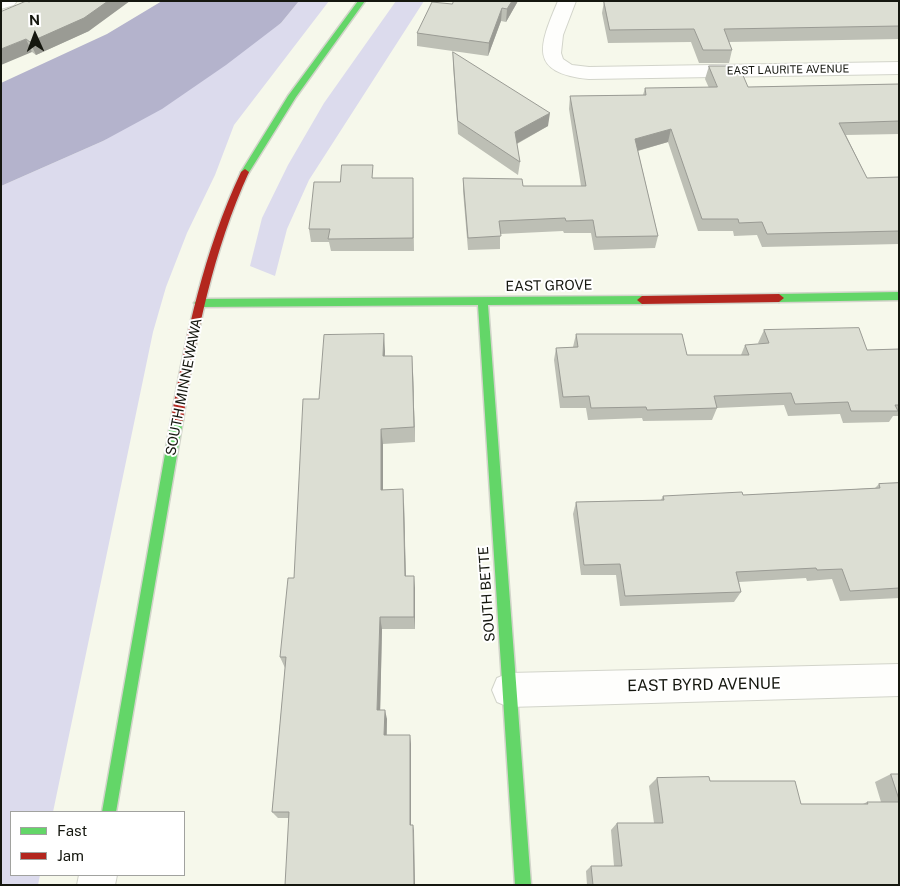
<!DOCTYPE html>
<html>
<head>
<meta charset="utf-8">
<style>
	body { margin:0 }
	#map { position:relative; width:900px; height:886px; overflow:hidden; background:#f6f8eb; font-family:"Public Sans",sans-serif }
	canvas { display:block }
	.frame { position:absolute; inset:0; border:2px solid #15170f; pointer-events:none }
	.legend { position:absolute; left:10px; top:811px; width:175px; height:65px; box-sizing:border-box; background:#fff; border:1px solid #a1a29f; margin:0; padding:6px 9px; list-style:none; font-size:15px; color:#15170f }
	.legend li { display:flex; align-items:center; gap:10px; height:25px }
	.legend b { width:25px; border:1px solid #a1a29f }
	.north { position:absolute; left:10px; top:10px; width:50px; height:50px; -webkit-text-stroke:4px #fff; paint-order:stroke; rotate:358deg; font-size:14px; font-weight:700; line-height:20px; text-align:center; color:#15170f }
	.north::after { content:''; display:block; margin:auto; width:18px; height:22px; background:#15170f; clip-path:polygon(50% 0,100% 100%,50% 72%,0 100%) }
</style>
</head>
<body>
<div id="map">
<canvas width="900" height="886"></canvas>
<div class="frame"></div>
<ul class="legend">
<li><b style="height:6px;background:#63d668"></b>Fast</li>
<li><b style="height:6px;background:#b3261e"></b>Jam</li>
</ul>
<div class="north">N</div>
</div>
<script>
const g = document.querySelector('canvas').getContext('2d');
g.lineJoin = 'round';
function paint(path, color) {
  g.fillStyle = color;
  g.fill(path, 'evenodd');
}
function trace(path, color, width, dash) {
  g.strokeStyle = color;
  g.lineWidth = width;
  g.lineCap = dash ? 'butt' : 'round';
  g.setLineDash(dash || []);
  g.stroke(path);
}
function write(font, color, halo, rows, align = 'center') {
  g.font = font + ' "Public Sans",sans-serif';
  g.lineWidth = 4;
  g.setLineDash([]);
  g.textBaseline = 'middle';
  g.strokeStyle = halo;
  g.fillStyle = color;
  for (const [text, x, y, turn = 0] of rows) {
    g.save();
    g.translate(x, y);
    g.rotate((+turn || 0) * Math.PI / 180);
    g.textAlign = isNaN(turn) ? turn : align;
    if (halo) g.strokeText(text, 0, 0);
    g.fillText(text, 0, 0);
    g.restore();
  }
}
const green = new Path2D(`
	M299 1H329L234 125 215 175 187 233 166 287 153 332 53 812H11V875H40L38 885H1V186L103 141 281 23Z
	M396 1H424L309 180 287 229 275 276 250 266 262 218 288 165 324 103Z`);
const water = new Path2D(`
	M162 1H299L281 23 226 65 162 109 103 141 1 186V83L107 34Z`);
const street = new Path2D(`
	M1 1H17L14 5 1 9Z
	M558 1H576L563 35 561 53 563 59 572 65 589 67 899 62V74L589 79C528 73 539 46 558 1Z
	M899 664V696L509 707 497 702 492 690 497 678 509 673Z
	M79 875H117L115 885H77Z`);
const fast = new Path2D(`
	M358 1H365L296 97 248 174H242L241 172 288 96Z
	M899 292V300L779 302 774 298 779 294Z
	M642 296 647 300 642 304 488 305 531 885H515L478 305 199 307 194 303 199 299Z
	M177 416 181 417 183 420 116 812H102L171 420 173 417Z`);
const jam = new Path2D(`
	M245 169 249 172C213 251 196 334 183 420L181 423H173L171 420C186 334 204 251 241 172Z
	M779 294 784 298 779 302 642 304 637 300 642 296Z`);
const wall = new Path2D(`
	M518 1 506 22 501 21 488 56 417 46V33L452 4Z
	M604 1H899V39L729 42 732 50 729 63H699L691 42 608 43 602 13Z
	M1 12 89 31 36 55 32 52Z
	M453 52 548 126 517 144 520 162 518 175 458 134 453 65Z
	M709 66 748 87 899 84V134L846 135 867 178 899 177V244L762 247 757 235 734 236 733 231H698L668 142 638 151 658 236 655 248 594 250 591 233H564L563 231 500 234V249L468 250 463 191V178L523 186H581L569 109 570 96 643 95 645 88H709L705 79Z
	M374 178H413L414 251H331L329 242H311L309 229 340 182Z
	M764 330 867 350 899 349V416H893L889 422 843 423 840 414 788 416 784 405 717 408 712 420 643 421 642 418 588 420 586 408H560L554 360 556 348 573 347 576 334 687 355H741L745 345 759 344 758 343Z
	M385 351V356L413 372 415 442 383 444V490L404 503 406 576 415 588V629H382L380 710 387 719V735L411 744V825L414 831 289 818H278L272 812 285 668 280 657 294 578 319 399Z
	M899 483V598L840 601 832 579 807 581 806 578 739 582 741 592 734 602 620 606 616 575H581L573 514 576 502 661 500 663 496 743 495 875 488 879 484Z
	M891 774H899V885H587L586 871 591 866H614L611 830 617 823H654L649 786 657 778 710 781 801 804H863L867 802H881L875 782Z`);
const shadedWall = new Path2D(`
	M108 1H130L89 31 36 55 30 42Z
	M512 1H518L506 22 507 9Z
	M502 8 501 21 488 56 489 43Z
	M26 39 32 52 1 65V49Z
	M550 113 548 126 514 145 515 132Z
	M671 129 668 142 633 152 635 139Z
	M384 334 385 351 384 373 383 356Z
	M412 356 413 372 415 442 414 427Z
	M381 429 383 444V504L381 490Z
	M403 489 404 503 406 589 405 576Z
	M414 576 415 588V629L414 617Z
	M380 617 382 629 380 719 377 710Z
	M385 710 387 719 386 744 384 735Z
	M410 735 411 744V831L410 825Z
	M413 825 414 831 415 885H414Z`);
const building = new Path2D(`
	M27 1 29 2 31 1H108L84 18 30 42 26 39 1 49V12Z
	M454 1H512L507 9 502 8 489 43 417 33 432 2 452 4Z
	M604 1H899V26L724 29 732 50H703L694 29 610 30Z
	M453 52 550 113 515 132 520 162 458 121Z
	M709 66H739L748 87 899 84V121L839 123 867 178 899 177V231L767 234 762 222 739 223 738 219H702L671 129 635 139 658 236 596 237 593 220 566 221 565 218 499 221 501 236 468 238 463 178 522 179 523 186H586L570 96 646 95 645 88 717 87Z
	M342 165H373L372 178H413V238L328 239 330 229H309L314 182H340Z
	M859 328 867 350 899 349V405H895L898 411H851L848 402 795 404 791 393 714 396 717 408 647 410 646 407 591 408 589 396 563 397 556 348 578 347 576 334H682L687 355H749L745 345 769 343 764 330Z
	M384 334 383 356H412L414 427 381 429V490L403 489 405 576H414V617H380L377 710H385L384 735H410V825H413L414 885H285L289 812H272L286 657H280L288 578H294L303 399H319L324 335Z
	M899 483V588L850 591 842 569 817 570 816 568 736 572 741 592 625 596 620 564 584 565 576 502 664 500 663 496 742 492 743 495 880 488 879 484Z
	M891 774H899V799Z
	M709 777 710 781H795L801 804H868L867 802H899V885H593L591 866H622L617 823H663L657 778Z`);
const farStreetnames = [
	["EAST LAURITE AVENUE",788,70,-1]
];
const streetNames = [
	["EAST GROVE",549,286,-1],
	["SOUTH MINNEWAWA",184,387,-79],
	["SOUTH BETTE",487,594,-94]
];
const nearStreetnames = [
	["EAST BYRD AVENUE",704,685,-1]
];
paint(green, '#dcdbed');
paint(water, '#b4b3cc');
trace(street, '#d2d4ca', 2);
trace(fast, '#d2d4ca', 3);
trace(jam, '#d2d4ca', 3);
paint(street, '#fefefc');
paint(fast, '#63d668');
paint(jam, '#b3261e');
paint(wall, '#bdbfb5');
paint(shadedWall, '#9a9b94');
paint(building, '#dcded3');
trace(building, '#9a9b94', 1);
write('11px', '#15170f', '#fff', farStreetnames);
write('14px', '#15170f', '#fff', streetNames);
write('16px', '#15170f', '#fff', nearStreetnames);
</script>
</body>
</html>
